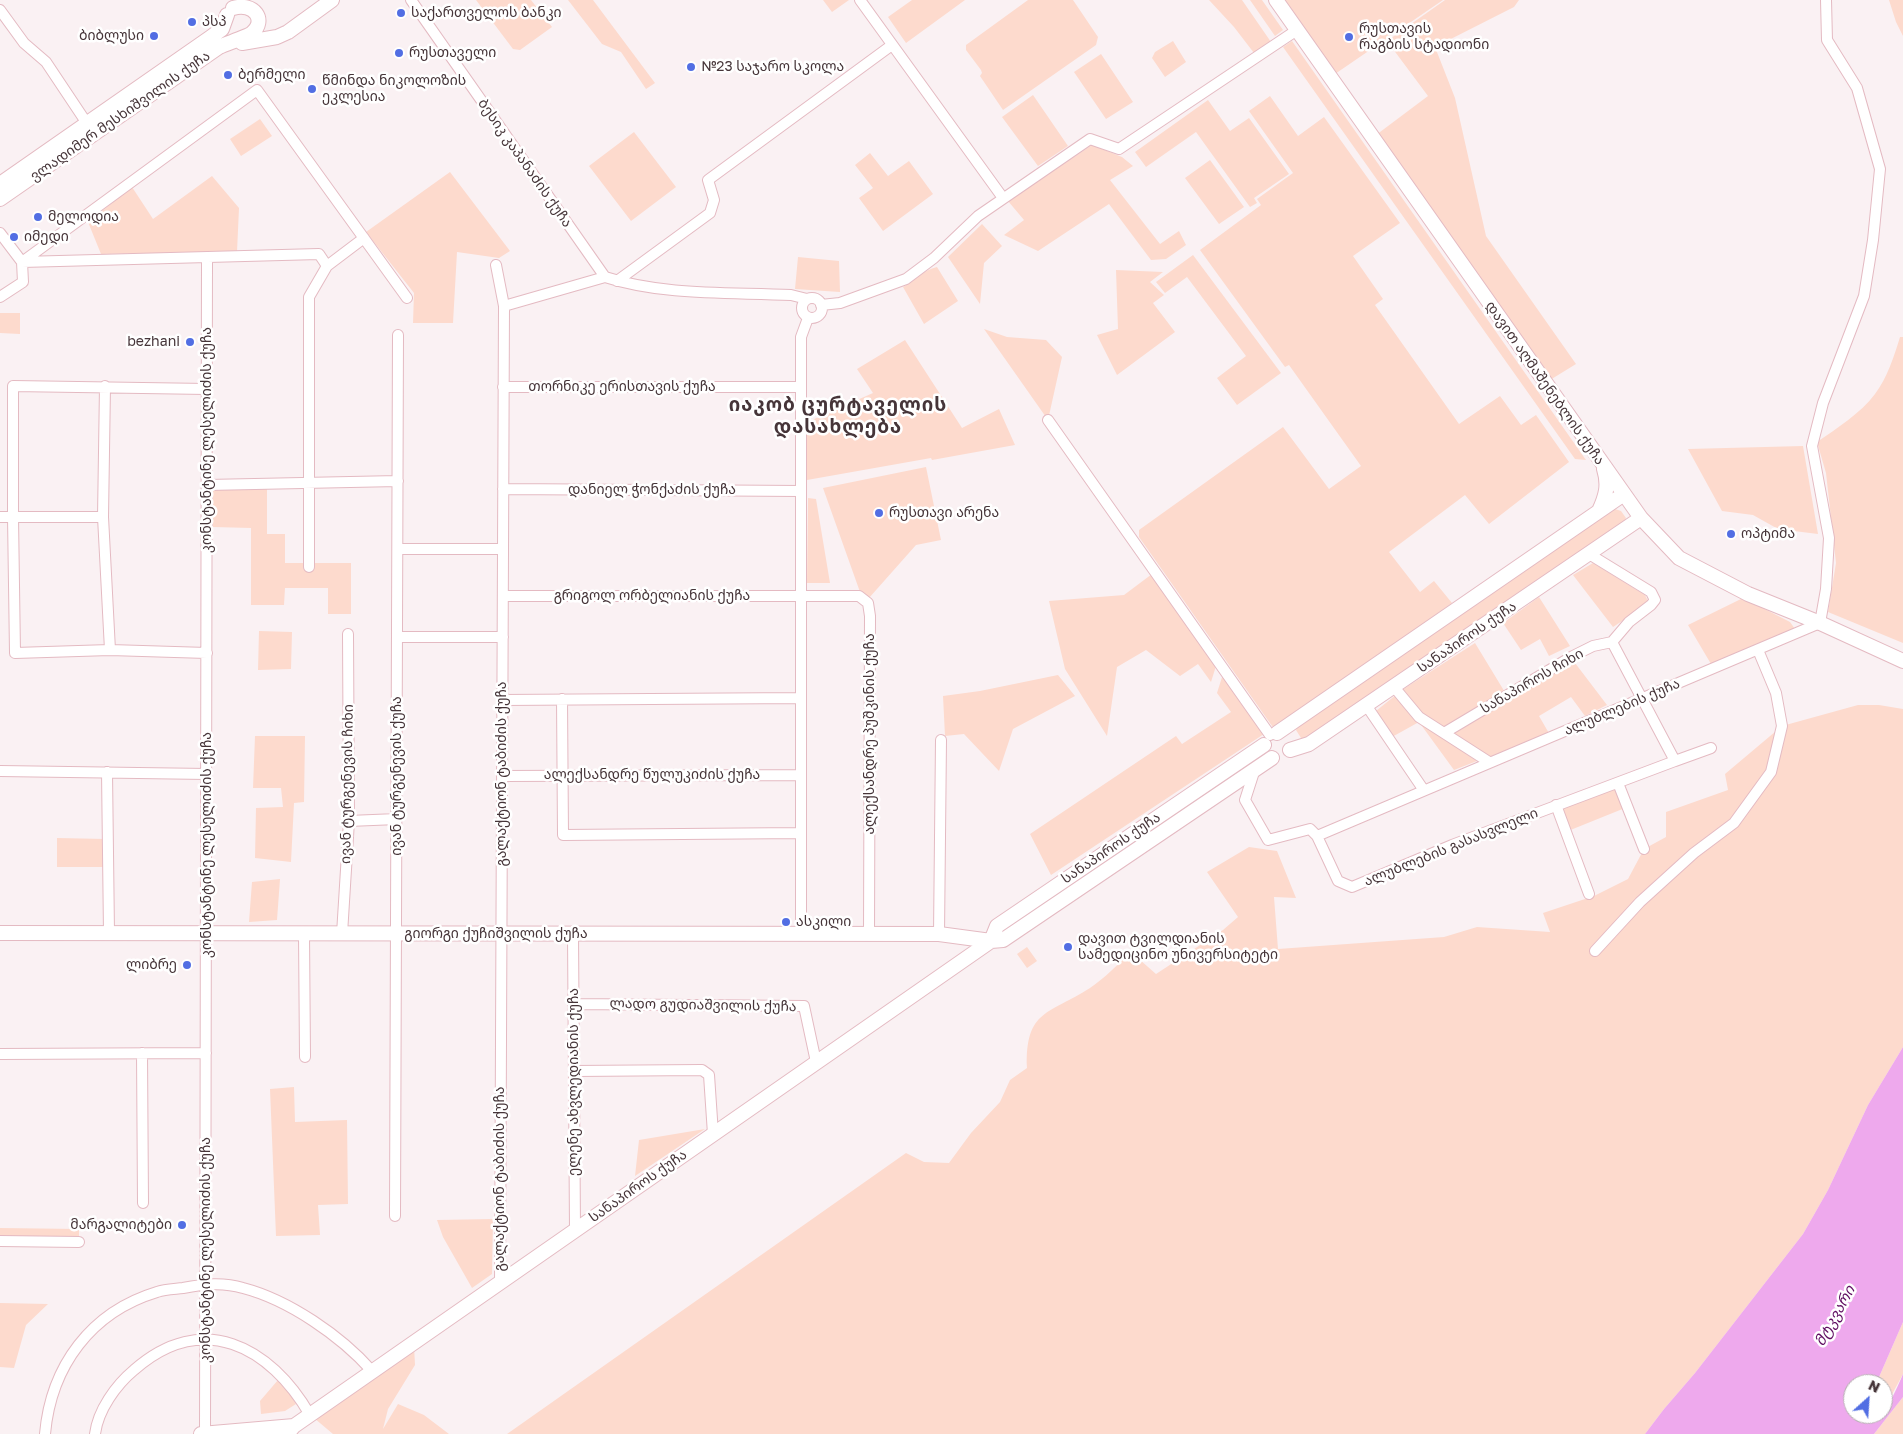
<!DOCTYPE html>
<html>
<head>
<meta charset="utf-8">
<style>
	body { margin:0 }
	#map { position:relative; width:1903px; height:1434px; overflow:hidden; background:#faf1f3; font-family:"Golos Text",sans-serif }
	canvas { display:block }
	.north { position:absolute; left:1843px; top:1374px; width:50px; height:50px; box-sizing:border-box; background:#fff; border:1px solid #b5aeb0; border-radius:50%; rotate:26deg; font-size:14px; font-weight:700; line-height:20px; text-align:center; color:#463539 }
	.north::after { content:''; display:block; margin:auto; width:18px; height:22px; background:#526ee3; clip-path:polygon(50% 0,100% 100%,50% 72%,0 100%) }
</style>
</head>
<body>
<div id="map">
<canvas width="1903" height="1434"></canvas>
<div class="north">N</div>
</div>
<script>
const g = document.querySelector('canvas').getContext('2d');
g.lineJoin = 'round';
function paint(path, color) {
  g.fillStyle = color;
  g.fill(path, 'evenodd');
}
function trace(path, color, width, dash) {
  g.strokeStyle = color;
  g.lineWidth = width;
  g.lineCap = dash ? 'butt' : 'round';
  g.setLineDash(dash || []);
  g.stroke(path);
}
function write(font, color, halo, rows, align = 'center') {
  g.font = font + ' "Golos Text","Noto Sans Georgian",sans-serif';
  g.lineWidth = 5;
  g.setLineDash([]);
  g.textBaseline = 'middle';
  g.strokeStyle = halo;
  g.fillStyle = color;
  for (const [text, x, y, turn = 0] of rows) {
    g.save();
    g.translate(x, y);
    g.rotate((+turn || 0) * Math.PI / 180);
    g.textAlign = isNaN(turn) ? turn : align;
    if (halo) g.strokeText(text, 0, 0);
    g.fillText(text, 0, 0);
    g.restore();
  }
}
const green = new Path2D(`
	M476 0H531L552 27 520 50 513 49Z
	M568 0H593L655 83 646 89 621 52 602 44Z
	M823 0H849L832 12Z
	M912 0H965L906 43 888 17Z
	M1028 0H1073L1098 37 1096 45 1003 110 982 79 980 76 982 73 981 70 966 50V45Z
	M1209 0H1242L1271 42 1254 53 1234 27Z
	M1250 0H1262L1283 30 1275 36Z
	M1284 0H1443L1335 74Z
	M1445 0H1519L1514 7 1435 47 1455 98 1486 236 1576 364 1550 380 1376 135 1428 96 1387 41Z
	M1889 0H1903V36L1896 22Z
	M1173 41 1186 62 1165 77 1152 58 1155 52Z
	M1292 41 1586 460 1575 459 1283 47Z
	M1101 54 1133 102 1106 119 1074 72Z
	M1033 95 1068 146 1038 166 1002 117Z
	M1270 96 1298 136 1324 117 1400 223 1353 256 1383 299 1375 305 1459 424 1500 396 1521 425 1536 415 1569 462 1489 524 1465 495 1389 552 1420 592 1434 581 1452 603 1277 728 1272 726 1139 537V530L1283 427 1329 489 1361 466 1289 365 1285 367 1200 250 1261 205 1257 199 1293 173 1249 111Z
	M1208 100 1230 131 1249 118 1289 174 1254 198 1257 203 1250 207 1196 132 1146 167 1135 152Z
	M260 119 272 136 241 156 230 139Z
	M634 132 676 187 631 221 589 166Z
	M1092 145 1122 157 1133 166 1110 180 1160 244 1179 231 1186 245 1166 259 1151 260 1109 204 1038 251 1004 235 1024 220 1008 201Z
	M870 153 888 176 909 161 933 194 883 231 859 198 873 188 855 165Z
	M1210 160 1244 207 1219 224 1185 178Z
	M450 172 510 251 499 258 457 252 453 323H413L414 293 366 232Z
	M212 176 239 208 237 252 101 254 88 222 132 187 153 219Z
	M982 224 1002 246 984 263 980 304 948 257Z
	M1193 255 1281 373 1237 405 1217 378 1246 356 1187 277 1165 293 1156 282Z
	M798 257 839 261 840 292 795 289Z
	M937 267 958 301 924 324 903 287C915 281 923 270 937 267Z
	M1116 270 1163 272 1150 282 1164 295 1153 303 1175 332 1117 375 1097 335 1118 329Z
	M0 313H20V334L0 333Z
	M984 329 1007 337 1046 340 1062 357 1048 420Z
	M1900 337H1903V643L1828 612 1836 563 1826 473 1817 442C1836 429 1861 413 1875 394 1887 378 1894 357 1900 337Z
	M905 340 962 428 999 409 1015 445 932 460 931 458 807 480 805 478V423L873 393 857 369Z
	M1803 446 1818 534 1778 529 1753 515 1722 511 1688 449Z
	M926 467 941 540 916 545 869 598 860 592 823 488Z
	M213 488H267V534H285V563H351V614H328V588H285L284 605H251V528L213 527Z
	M808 498 816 499 830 583H807Z
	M1615 509 1621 511 1626 518 1624 523 1305 739 1301 738 1296 730 1298 726Z
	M1593 563 1645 595 1648 601 1645 606 1613 627 1573 575Z
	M1152 574 1216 666 1211 682 1198 664 1180 676 1146 650 1117 667 1107 736 1065 669 1049 601 1124 595Z
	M1539 597 1570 646 1549 656 1540 639 1521 650 1503 623Z
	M1743 598 1790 622 1795 629 1711 664 1688 625Z
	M259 631 292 632 291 669 258 670Z
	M1475 643 1506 694 1447 730 1424 716 1402 690Z
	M1572 659 1607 705 1585 716 1571 697 1539 716 1550 735 1490 761 1448 734Z
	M1223 674 1264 734 1051 875 1030 834 1176 736 1182 744 1231 712 1217 693Z
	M1058 675 1075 696 1013 729 999 771 964 734 945 736 943 696 980 691Z
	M1397 694 1419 722 1477 761 1454 770 1419 722 1392 737 1376 711Z
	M1858 705H1879L1903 709V1047L1868 1105 1828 1190 1803 1234 1695 1373 1664 1409 1645 1434H507L906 1153 924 1162 949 1163 971 1133 1000 1102 1010 1080 1027 1068C1025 1009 1050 1014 1090 988 1105 978 1118 964 1131 952L1156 974 1223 930 1238 917 1207 872 1249 847 1277 851 1296 898 1274 897 1278 949 1444 937 1477 927 1550 932 1543 913 1594 896 1628 879 1644 849 1666 837V812L1728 790 1725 774 1782 726Z
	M255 736H305L304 802 294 803 291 862 255 858 256 808 283 807 281 788H253Z
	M1616 786 1625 808 1568 831 1559 807Z
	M57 838 106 839V867H57Z
	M280 879 277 920 249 922 252 882Z
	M1027 947 1037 961 1027 968 1017 954Z
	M294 1087 295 1122 347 1120 348 1204 318 1205 320 1235 276 1236 270 1089Z
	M705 1129 635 1176 639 1140Z
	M493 1219 492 1274 472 1288 443 1237 437 1220Z
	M0 1228 79 1229V1238H0Z
	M0 1303 48 1304 26 1325 14 1368 0 1367Z
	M1903 1322V1374L1883 1411V1384H1876Z
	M414 1346 415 1365 388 1409 383 1429 398 1404 424 1415 449 1434H333L314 1418Z
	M278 1380 288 1391 296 1404 285 1411 261 1414 260 1401Z
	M1903 1397V1434H1874Z`);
const water = new Path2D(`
	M1903 1047V1322L1876 1384H1853V1414H1863L1865 1420C1881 1428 1897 1388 1903 1374V1397L1874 1434H1645L1664 1409 1695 1373 1803 1234 1828 1190 1868 1105Z`);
const street = new Path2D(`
	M411 0 605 277
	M860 0 1003 198
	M0 10 24 43 46 62 90 128
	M0 233 22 262 319 254 327 266
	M496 265 504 306 500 1282
	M617 281 710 213 714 200 708 180 892 45
	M0 297 23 282 22 262 257 90 407 298
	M802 308a10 10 0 1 1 20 0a10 10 0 1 1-20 0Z
	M821 305 840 303 906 279 934 258 978 216 1090 139 1119 149 1297 30
	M504 306 605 277C664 296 730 292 791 295L807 299
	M105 386 103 517 110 650
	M503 387H801
	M1048 420 1270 735
	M207 485 398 481
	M503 489 801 491
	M0 517H103
	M398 549H503
	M309 567V297L327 266 364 238
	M503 596H859L868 603 870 616 869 934
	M397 637H503
	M207 653 110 650 15 653 13 517V386L207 389
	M1394 687 1419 717 1489 762
	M562 699 563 835 801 833
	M502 700 801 698
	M1366 705 1423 789
	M1444 733 1573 656 1593 646 1612 642 1629 622 1651 605 1655 600 1651 592 1589 554
	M1675 761 1711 748
	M1255 769 1245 800 1268 840 1310 829 1317 836 1338 881 1352 887 1452 845 1675 761 1612 642
	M0 771 207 774
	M107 772 109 933
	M502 776 801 775
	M1618 783 1644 849
	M1556 805 1589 894
	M349 821 397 819
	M1317 836 1820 623 1826 589 1829 538 1812 446 1823 403 1864 296 1873 240 1880 169 1857 88 1827 40 1826 0
	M304 934 305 1057
	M342 934 349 821 348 634
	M573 934 575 1230
	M801 934V337L808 318
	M939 934 941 740
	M1595 951 1640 902 1694 853 1734 823 1771 772 1782 726 1776 693 1758 650
	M574 1004 804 1006 816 1062
	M142 1053 143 1203
	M0 1054 206 1053
	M574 1071 702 1070 709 1075 713 1134
	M395 1216 398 335
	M0 1241 79 1242
	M205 1433 207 258
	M45 1434C51 1366 91 1312 157 1292 165 1289 175 1289 183 1288 204 1284 223 1282 243 1288 289 1300 341 1336 372 1371
	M95 1434C98 1410 116 1385 134 1370 202 1310 270 1346 310 1415`);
const secondary = new Path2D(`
	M1276 0 1641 518 1679 558 1748 594 1820 623 1903 661
	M242 43 277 37 288 32 332 0
	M0 184 211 37 222 29 227 15
	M0 199 219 47C225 44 249 36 252 33 267 20 254 2 233 8
	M1599 511C1606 496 1609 485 1604 469
	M1277 733 1624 494
	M1290 750 1309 744 1641 518
	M0 933 939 934 991 941
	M991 941 997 926 1264 745
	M201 1434 294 1426
	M287 1434 294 1426 991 941 1003 940 1272 758`);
const markers = [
	[401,13,5,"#526ee3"],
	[192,22,5,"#526ee3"],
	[154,36,5,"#526ee3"],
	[1349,37,5,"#526ee3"],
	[399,53,5,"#526ee3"],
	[691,67,5,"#526ee3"],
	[228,75,5,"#526ee3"],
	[312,89,5,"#526ee3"],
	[38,217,5,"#526ee3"],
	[14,237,5,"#526ee3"],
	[190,342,5,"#526ee3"],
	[879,513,5,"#526ee3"],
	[1731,534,5,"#526ee3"],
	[786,922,5,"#526ee3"],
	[1068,947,5,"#526ee3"],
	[187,965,5,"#526ee3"],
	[182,1225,5,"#526ee3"]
];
const poiNames = [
	["საქართველოს ბანკი",411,13],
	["პსპ",202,22],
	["რუსთავის",1359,29],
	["რაგბის სტადიონი",1359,45],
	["ბიბლუსი",144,36,"right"],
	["რუსთაველი",409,53],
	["№23 საჯარო სკოლა",701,67],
	["ბერმელი",238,75],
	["წმინდა ნიკოლოზის",322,81],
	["ეკლესია",322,97],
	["მელოდია",48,217],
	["იმედი",24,237],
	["bezhani",180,342,"right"],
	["რუსთავი არენა",889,513],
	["ოპტიმა",1741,534],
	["ასკილი",796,922],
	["დავით ტვილდიანის",1078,939],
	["სამედიცინო უნივერსიტეტი",1078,955],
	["ლიბრე",177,965,"right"],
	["მარგალიტები",172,1225,"right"]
];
const streetNames = [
	["ვლადიმერ მესხიშვილის ქუჩა",120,116,-35],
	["ბესიკ კაპანაძის ქუჩა",525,163,55],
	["დავით აღმაშენებლის ქუჩა",1545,383,55],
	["თორნიკე ერისთავის ქუჩა",622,387],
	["კონსტანტინე ლესელიძის ქუჩა",207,440,-90],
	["დანიელ ჭონქაძის ქუჩა",652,490],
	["გრიგოლ ორბელიანის ქუჩა",652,596],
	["სანაპიროს ქუჩა",1467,637,-34],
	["სანაპიროს ჩიხი",1532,681,-30],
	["ალუბლების ქუჩა",1622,707,-23],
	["ალექსანდრე პუშკინის ქუჩა",870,734,-90],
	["გალაქტიონ ტაბიძის ქუჩა",502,774,-90],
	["ალექსანდრე წულუკიძის ქუჩა",652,775],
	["ივან ტურგენევის ქუჩა",397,776,-90],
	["ივან ტურგენევის ჩიხი",347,784,-89],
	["კონსტანტინე ლესელიძის ქუჩა",207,845,-90],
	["ალუბლების გასასვლელი",1451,847,-22],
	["სანაპიროს ქუჩა",1111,848,-34],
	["გიორგი ქუჩიშვილის ქუჩა",496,934],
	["ლადო გუდიაშვილის ქუჩა",703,1005,1],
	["ელენე ახვლედიანის ქუჩა",574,1082,-90],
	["გალაქტიონ ტაბიძის ქუჩა",500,1179,-90],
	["სანაპიროს ქუჩა",638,1186,-35],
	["კონსტანტინე ლესელიძის ქუჩა",206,1250,-90]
];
const waterNames = [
	["მტკვარი",1835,1316,-61]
];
const districtNames = [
	["იაკობ ცურტაველის",838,405],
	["დასახლება",838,427]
];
paint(green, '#fddacd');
paint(water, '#eea9ed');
trace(street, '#e4bac2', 12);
trace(secondary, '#e4bac2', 16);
trace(street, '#fff', 10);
trace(secondary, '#fff', 14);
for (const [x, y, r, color] of markers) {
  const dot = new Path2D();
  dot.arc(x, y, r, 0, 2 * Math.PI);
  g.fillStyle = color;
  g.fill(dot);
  trace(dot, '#fff', 2);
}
write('14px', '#463539', '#fff', poiNames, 'left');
write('14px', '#463539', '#fff', streetNames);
write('italic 15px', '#5f0d61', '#fff', waterNames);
g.letterSpacing = '1px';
write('bold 19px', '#463539', '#fff', districtNames);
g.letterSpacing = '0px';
</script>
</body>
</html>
